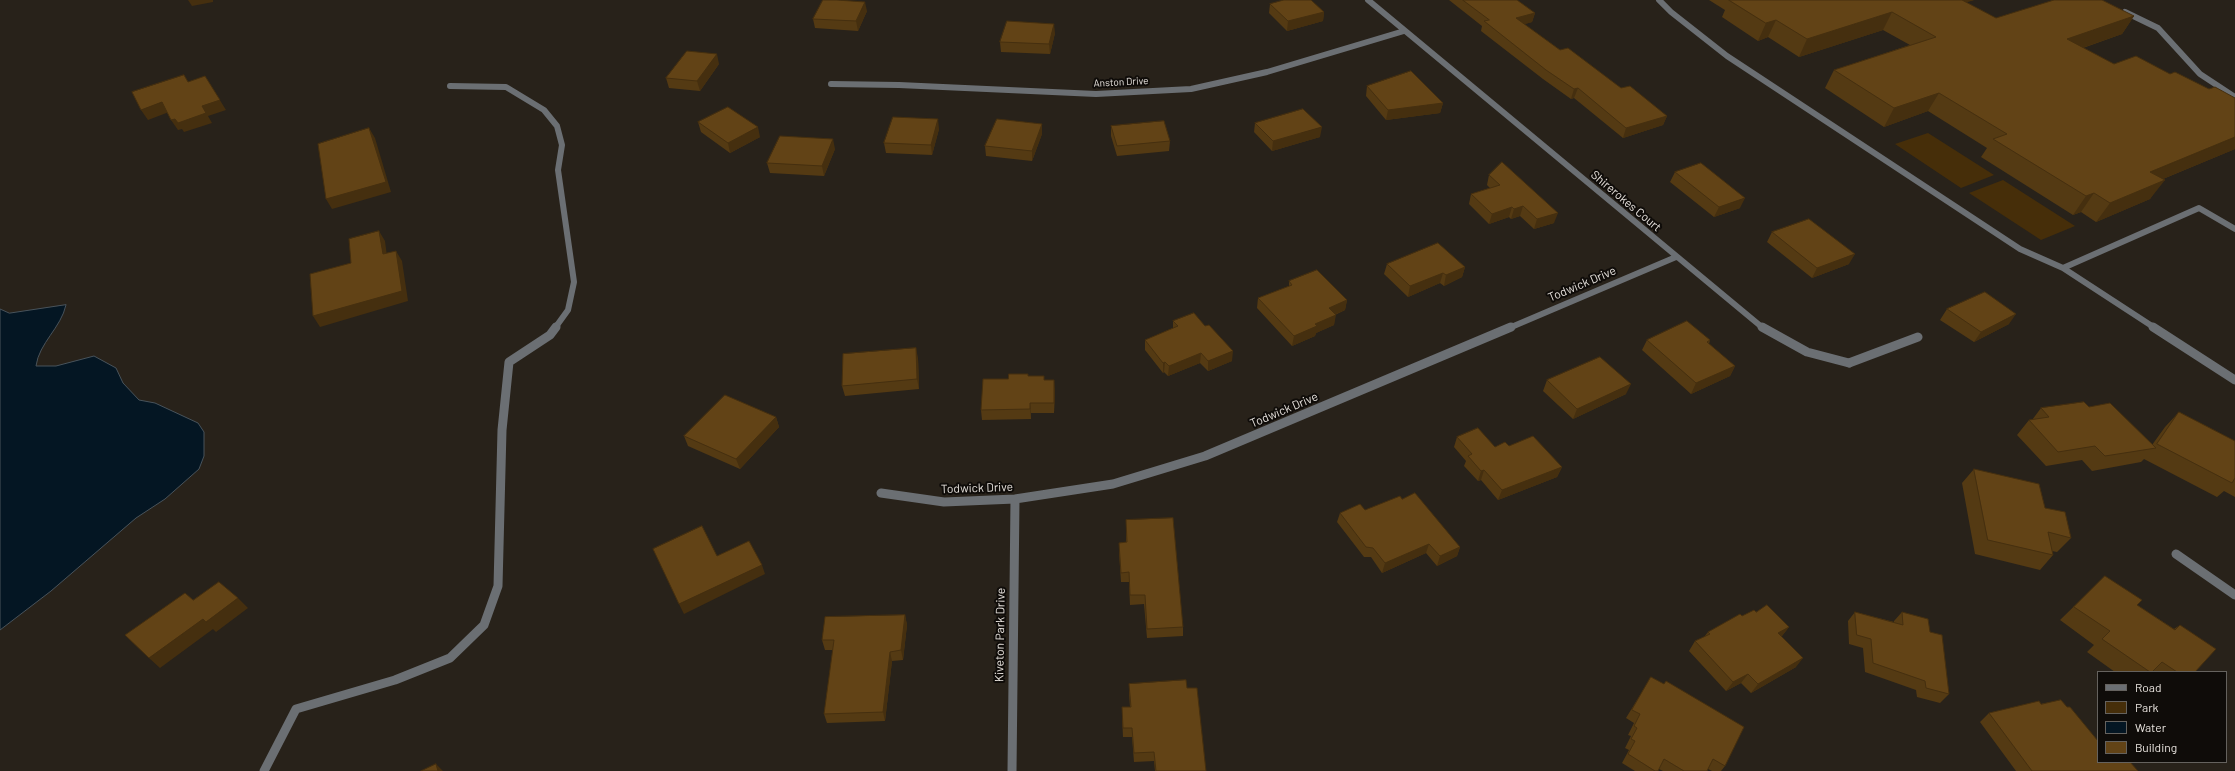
<!DOCTYPE html>
<html>
<head>
<meta charset="utf-8">
<style>
	body { margin:0 }
	#map { position:relative; width:2235px; height:771px; overflow:hidden; background:#28221a; font-family:Barlow,sans-serif }
	canvas { display:block }
	.legend { position:absolute; left:2097px; top:671px; width:130px; height:92px; box-sizing:border-box; background:#0f0c09; border:1px solid #65625e; margin:0; padding:5px 7px; list-style:none; font-size:12px; color:#e7e2dd }
	.legend li { display:flex; align-items:center; gap:8px; height:20px }
	.legend b { width:20px; border:1px solid #65625e }
</style>
</head>
<body>
<div id="map">
<canvas width="2235" height="771"></canvas>
<ul class="legend">
<li><b style="height:5px;background:#6b6f73"></b>Road</li>
<li><b style="height:11px;background:#462e09"></b>Park</li>
<li><b style="height:11px;background:#041623"></b>Water</li>
<li><b style="height:11px;background:#624316"></b>Building</li>
</ul>
</div>
<script>
const g = document.querySelector('canvas').getContext('2d');
g.lineJoin = 'round';
function paint(path, color) {
  g.fillStyle = color;
  g.fill(path, 'evenodd');
}
function trace(path, color, width, dash) {
  g.strokeStyle = color;
  g.lineWidth = width;
  g.lineCap = dash ? 'butt' : 'round';
  g.setLineDash(dash || []);
  g.stroke(path);
}
function write(font, color, halo, rows, align = 'center') {
  g.font = font + ' Barlow,sans-serif';
  g.lineWidth = 4;
  g.setLineDash([]);
  g.textBaseline = 'middle';
  g.strokeStyle = halo;
  g.fillStyle = color;
  for (const [text, x, y, turn = 0] of rows) {
    g.save();
    g.translate(x, y);
    g.rotate((+turn || 0) * Math.PI / 180);
    g.textAlign = isNaN(turn) ? turn : align;
    if (halo) g.strokeText(text, 0, 0);
    g.fillText(text, 0, 0);
    g.restore();
  }
}
const green = new Path2D(`
	M1928 133 1994 175 1961 188 1895 144Z
	M2003 180 2075 226 2041 240 1969 193Z`);
const water = new Path2D(`
	M66 305C61 328 39 343 36 366H56L94 356 116 368 123 383 139 400 155 403 198 423 204 432V456L199 469 165 499 136 518 51 591 0 630V309L9 313Z`);
const laneFar1 = new Path2D(`
	M1659 0 1671 12 1727 56 2020 249 2063 268
	M2125 12 2158 28 2200 74 2235 97
	M2155 328 2063 268 2199 208 2235 229`);
const lane = new Path2D(`
	M2153 327 2235 380
	M1849 363 1918 337`);
const streetFar1 = new Path2D(`
	M1368 0 1763 328
	M831 84 899 85 1096 94 1191 89 1267 72 1404 31
	M450 86 506 87 544 110 557 126 562 145 558 170 574 282 568 310 555 328
	M1509 328 1676 257`);
const street = new Path2D(`
	M1762 327 1807 352 1849 363
	M881 493 944 502 1015 499 1113 484 1205 456 1511 327
	M2176 554 2235 595
	M264 771 296 709 395 680 450 658 484 625 498 586 502 430 509 362 550 335 556 327
	M1012 771 1015 499`);
const wall = new Path2D(`
	M1449 0H1517L1535 13 1532 22 1524 24 1560 50 1621 88 1667 116 1663 125 1623 138 1574 98 1571 99 1543 79 1481 31 1482 26Z
	M1709 0H1974L1966 2 1996 18 2134 16 2122 34 2083 48 2114 64 2170 74 2209 89 2235 98V149L2163 179 2150 199 2096 222 2081 212 2073 215 1981 157 1987 148 1928 111 1884 127 1825 88 1834 70 1910 45 1883 30 1799 57 1768 37 1758 41 1722 17 1725 10Z
	M1270 4 1324 12 1323 21 1287 31 1269 13Z
	M867 11 858 31 815 28 813 19Z
	M1055 33 1050 54 1001 52 1000 42Z
	M719 64 700 91 669 88 666 78Z
	M1367 86 1443 103 1440 113 1386 120 1366 96Z
	M698 122 760 137 730 153 701 132Z
	M1255 123 1320 137 1272 151 1254 132Z
	M1042 124V134L1032 161 986 156 985 146Z
	M1111 126 1170 141 1169 151 1117 156 1111 136Z
	M939 129 932 155 886 153 884 143Z
	M835 149 824 176 770 173 767 163Z
	M1675 172 1740 208 1714 217 1670 182Z
	M1489 175 1554 223 1534 229 1520 216 1511 219 1509 217 1489 224 1469 204 1471 194 1490 188 1487 185Z
	M1772 232 1849 264 1812 278 1767 242Z
	M1387 264 1465 267 1462 277 1444 286 1440 283 1408 297 1384 274Z
	M1289 281 1347 300 1345 310 1335 315 1334 325 1316 333 1315 336 1292 346 1257 308 1258 298 1289 286Z
	M1947 309 2009 324 1974 342 1940 320Z
	M1173 321 1232 361 1208 371 1200 363 1168 376 1164 372 1163 373 1145 350V340L1173 328Z
	M1647 340H1710L1709 344 1735 366 1730 376 1691 394 1642 350Z
	M918 358 919 389 845 396 842 386Z
	M1028 376 1044 380 1055 390 1054 413H1031V419L982 420 981 410 1008 379Z
	M1547 380 1626 394 1573 419 1543 391Z
	M2089 407 2152 445 2165 427 2179 412 2235 441V497L2224 491 2217 497 2144 459 2141 462 2092 471 2082 460 2046 466 2017 435 2029 420H2032L2041 408Z
	M776 417 779 427 740 469 688 446 684 436Z
	M1457 437 1495 447 1509 446 1562 467 1557 477 1498 500 1481 480 1478 481 1464 466 1466 461 1454 447Z
	M1974 469 2045 508 2071 538 2057 552 2052 551 2053 555 2040 570 1975 554 1962 483Z
	M1402 499 1460 547 1457 556 1437 566 1426 553 1382 573 1371 557H1364L1337 522 1340 513 1365 510Z
	M1126 520 1183 627V636L1147 638 1144 604 1130 605 1129 582H1121L1119 552V543L1126 542Z
	M2105 576 2137 605 2174 629 2180 625 2195 672H2115L2087 652 2094 645 2060 620Z
	M1756 612 1789 627 1781 637 1796 667 1751 693 1741 683 1726 691 1689 651 1695 641 1704 637 1708 632 1742 616Z
	M1855 612 1894 622V621L1902 612 1930 632 1949 694 1940 703 1917 697 1916 690 1865 672 1863 648 1849 644 1848 621Z
	M905 615 907 625 903 660 892 661 885 721 827 723 824 714 833 650H825L822 640Z
	M1651 677 1725 766 1721 771H1712L1708 769 1707 771H1663L1659 769 1658 771H1635L1622 763 1629 750 1625 748 1631 736 1628 735 1634 723 1626 718Z
	M1129 684 1187 688 1206 771H1155L1154 761 1134 762 1132 737H1123L1122 716V707H1130L1129 693Z
	M2041 704 2098 762 2138 771H2016L1980 722 1989 713Z`);
const shadedWall = new Path2D(`
	M188 0H213V2L192 6Z
	M1946 0H1974L1940 11Z
	M865 2 867 11 858 31 856 21Z
	M1324 12 1323 21 1287 31 1288 21Z
	M1892 12 1883 30 1799 57 1807 39Z
	M1535 13 1532 22 1513 28 1516 18Z
	M2134 16 2122 34 2056 57 2067 39Z
	M1776 20 1768 37 1758 41 1766 23Z
	M1054 24 1055 33 1050 54 1049 44Z
	M717 54 719 64 700 91 697 81Z
	M205 76 226 110 208 116 212 123 184 132 182 129 178 130 171 120 202 106Z
	M1578 88 1574 98 1571 99 1574 89Z
	M1939 93 1928 111 1884 127 1894 108Z
	M162 102 169 112 148 120 141 110Z
	M1443 103 1440 113 1386 120 1388 110Z
	M1667 116 1663 125 1623 138 1626 128Z
	M938 119 939 129 932 155 931 145Z
	M1042 124V134L1032 161V151Z
	M758 127 760 137 730 153 728 143Z
	M1322 127 1320 137 1272 151 1273 141Z
	M369 128 375 138 391 192 332 209 326 199Z
	M2235 137V149L2136 190 2150 172Z
	M833 139 835 149 824 176 822 166Z
	M2165 180 2150 199 2096 222 2110 203Z
	M2094 193 2081 212 2073 215 2086 196Z
	M1745 198 1740 208 1714 217 1719 207Z
	M1523 206 1520 216 1511 219 1514 209Z
	M1512 207 1509 217 1489 224 1492 214Z
	M1558 213 1554 223 1534 229 1537 219Z
	M379 231 385 241 388 264 383 254Z
	M396 251 402 261 408 301 320 327 313 316Z
	M1855 254 1849 264 1812 278 1817 268Z
	M1465 267 1462 277 1444 286 1446 275Z
	M1443 273 1440 283 1408 297 1410 286Z
	M1347 300 1345 310 1327 318 1329 308Z
	M2016 314 2009 324 1974 342 1981 332Z
	M1336 315 1334 325 1316 333 1315 336 1292 346 1294 336 1315 324Z
	M916 348 918 358 919 389 917 379Z
	M1233 351 1232 361 1208 371V361Z
	M1201 353 1200 363 1168 376 1169 366Z
	M1165 362 1164 372 1163 373V363Z
	M1735 366 1730 376 1691 394 1696 383Z
	M1054 380 1055 390 1054 413Z
	M1631 384 1626 394 1573 419 1577 409Z
	M1030 403 1031 413V419L1030 409Z
	M776 417 779 427 740 469 736 459Z
	M1562 467 1557 477 1498 500 1502 490Z
	M1484 470 1481 480 1478 481 1481 471Z
	M1429 544 1426 553 1382 573 1385 563Z
	M1460 547 1457 556 1437 566 1440 556Z
	M762 565 765 574 684 614 679 604Z
	M238 598 248 608 216 632 206 622Z
	M905 615 907 625 903 660 901 650Z
	M203 619 213 629 160 668 149 658Z
	M1789 627 1782 636 1771 643 1778 633Z
	M890 652 892 661 885 721 883 712Z
	M1803 658 1796 667 1751 693 1758 684Z
	M1748 674 1741 683 1726 691 1733 682Z
	M436 764 443 771H438Z`);
const building = new Path2D(`
	M823 0H837L865 2 856 21 813 19Z
	M1284 0H1311L1324 12 1288 21 1270 4Z
	M1463 0H1517L1535 13 1516 18 1560 50 1568 48 1621 88 1630 86 1667 116 1626 128 1578 88 1574 89 1546 70 1484 21 1489 20Z
	M1729 0H1962L1996 18 2054 0H2102L2134 16 2067 39 2114 64 2136 56 2170 74 2175 72 2209 89 2215 87 2235 98V137L2150 172 2165 180 2110 203 2094 193 2086 196 1993 139 2007 134 1939 93 1894 108 1834 70 1936 37 1892 12 1807 39 1776 20 1766 23Z
	M1007 21 1054 24 1049 44 1000 42Z
	M687 51 717 54 697 81 666 78Z
	M1411 71 1443 103 1388 110 1367 86Z
	M184 75 188 82 205 76 220 100 202 106 206 113 178 123 175 119 171 120 162 102 141 110 132 92Z
	M728 107 758 127 728 143 698 122Z
	M1303 109 1322 127 1273 141 1255 123Z
	M893 117 938 119 931 145 884 143Z
	M997 119 1042 124 1032 151 985 146Z
	M1164 121 1170 141 1117 146 1111 126Z
	M369 128 386 182 326 199 318 144Z
	M780 136 833 139 822 166 767 163Z
	M1502 162 1558 213 1537 219 1523 206 1514 209 1512 207 1492 214 1471 194 1500 185 1489 175Z
	M1701 163 1745 198 1719 207 1675 172Z
	M1809 219 1855 254 1817 268 1772 232Z
	M379 231 383 254 396 251 402 291 313 316 310 274 351 263 349 239Z
	M1438 243 1465 267 1446 275 1443 273 1410 286 1387 264Z
	M1317 270 1347 300 1329 308 1336 315 1315 324 1317 326 1294 336 1258 298 1292 285 1289 281Z
	M1985 292 2016 314 1981 332 1947 309Z
	M1194 313 1205 326 1209 325 1233 351 1208 361 1201 353 1169 366 1165 362 1163 363 1145 340 1178 326 1173 321Z
	M1687 321 1710 340 1707 342 1735 366 1696 383 1647 340Z
	M916 348 917 379 842 386 843 354Z
	M1600 357 1631 384 1577 409 1547 380Z
	M1009 374H1028V376H1044V380H1054V403H1030V409L981 410 983 379H1008Z
	M725 395 776 417 736 459 684 436Z
	M2084 402 2089 407 2110 403 2156 448 2105 456 2095 446 2058 452 2029 420 2049 417 2041 408Z
	M2179 412 2235 441V478L2232 483 2157 444Z
	M1478 428 1495 447 1505 442 1509 446 1533 436 1562 467 1502 490 1484 470 1481 471 1468 456 1472 454 1457 437Z
	M1974 469 2039 484 2045 508 2065 512 2071 538 2048 532 2053 555 1988 540Z
	M1415 493 1460 547 1440 556 1429 544 1385 563 1373 548 1366 547 1340 513 1360 504 1365 510 1400 496 1402 499Z
	M1173 518 1183 627 1147 629 1145 595H1130L1129 572 1121 573 1119 543 1127 542 1126 520Z
	M702 526 717 556 749 541 762 565 679 604 653 549Z
	M2105 576 2142 600 2137 605 2175 630 2180 625 2216 649 2195 672H2177L2162 662 2152 672H2150L2102 639 2110 631 2074 607Z
	M219 582 238 598 206 622 203 619 149 658 125 635 185 593 193 600Z
	M1767 605 1789 627 1778 633 1803 658 1758 684 1748 674 1733 682 1695 641 1710 634 1708 632 1740 614 1742 616 1754 610 1756 612Z
	M1855 612 1903 625 1902 612 1928 619 1930 632 1942 635 1949 694 1926 688 1925 681 1873 663 1871 639 1857 635Z
	M905 615 901 650 890 652 883 712 824 714 834 640H822L825 617Z
	M1651 677 1664 684 1666 681 1744 727 1725 766 1713 759 1707 771H1684L1664 759 1658 771H1655L1628 754 1635 741 1631 739 1637 728 1634 726 1640 714 1632 710Z
	M1186 680 1187 688H1197L1206 771H1156L1154 752 1134 753 1132 728H1123L1122 707H1131L1129 684Z
	M2061 700 2067 707H2070L2098 741V762H2130L2138 771H2032L1989 713 2039 701 2041 704Z
	M436 764 438 771H421Z`);
const farStreetnames = [
	["Anston Drive",1121,82,-3]
];
const streetNames = [
	["Shirerokes Court",1626,201,40],
	["Todwick Drive",1582,284,-23],
	["Todwick Drive",1284,410,-23],
	["Todwick Drive",977,488,-2],
	["Kiveton Park Drive",1000,635,-89]
];
paint(green, '#462e09');
paint(water, '#041623');
trace(water, '#48535b', 1);
trace(laneFar1, '#6b6f73', 6);
trace(lane, '#6b6f73', 9);
trace(streetFar1, '#6b6f73', 6);
trace(street, '#6b6f73', 9);
paint(wall, '#543a13');
paint(shadedWall, '#452f0f');
paint(building, '#624316');
trace(building, '#452f0f', 1);
write('10px', '#e7e2dd', '#0f0c09', farStreetnames);
write('12px', '#e7e2dd', '#0f0c09', streetNames);
</script>
</body>
</html>
